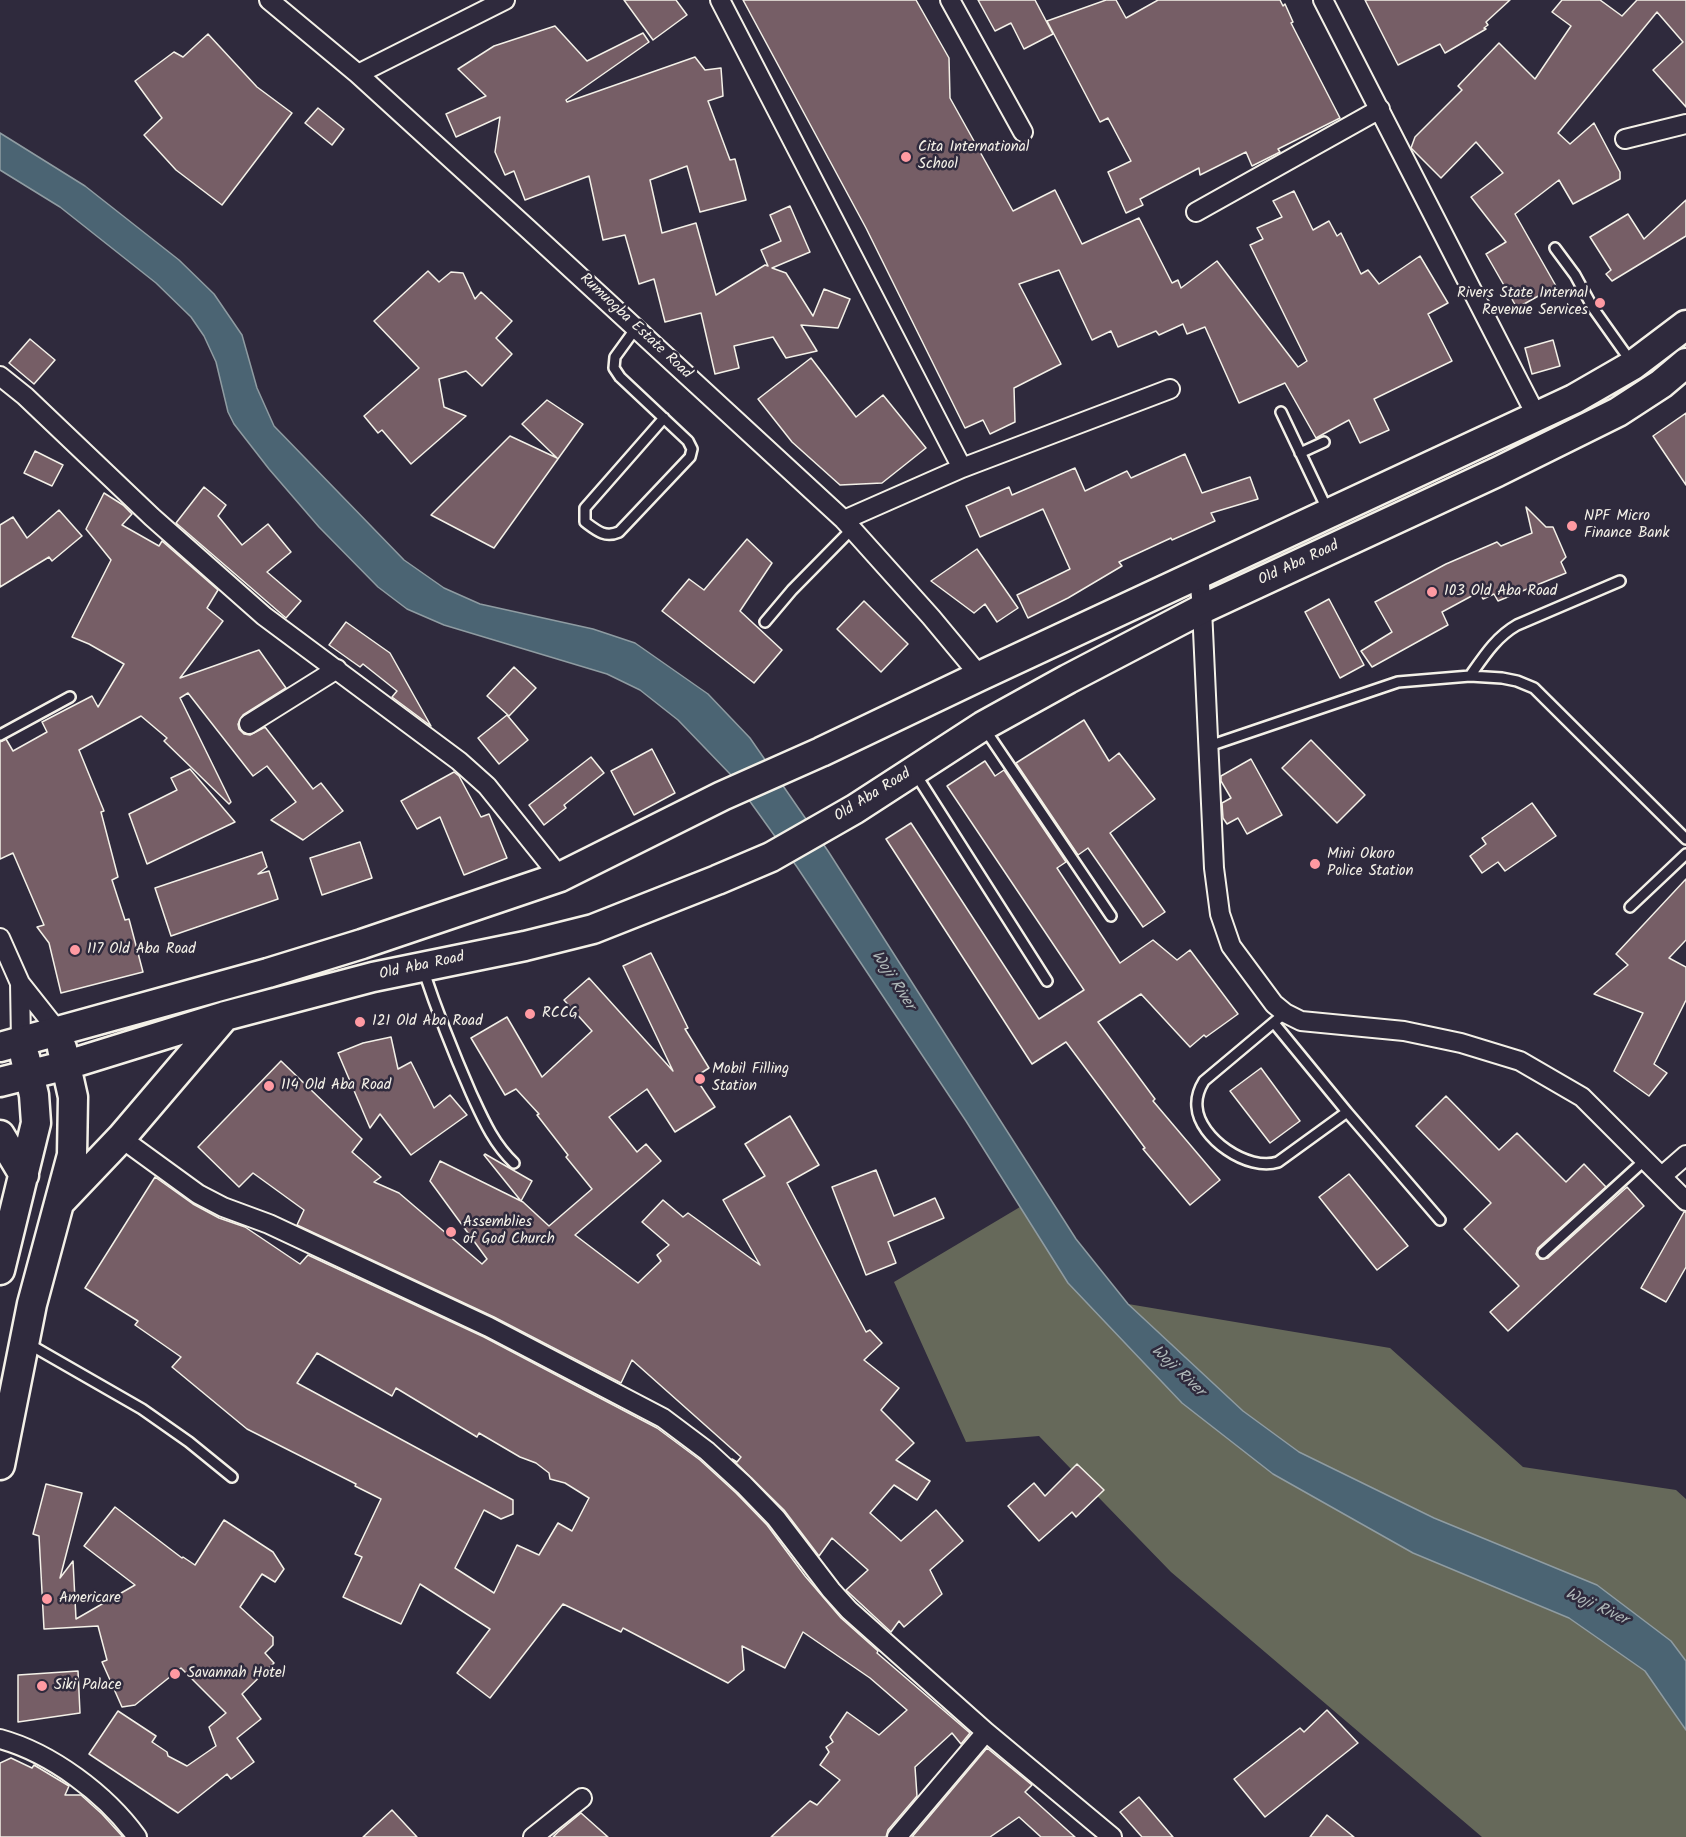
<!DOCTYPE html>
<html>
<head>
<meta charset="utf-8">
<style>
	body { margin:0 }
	canvas { display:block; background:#2f2a3d }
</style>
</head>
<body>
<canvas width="1686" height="1837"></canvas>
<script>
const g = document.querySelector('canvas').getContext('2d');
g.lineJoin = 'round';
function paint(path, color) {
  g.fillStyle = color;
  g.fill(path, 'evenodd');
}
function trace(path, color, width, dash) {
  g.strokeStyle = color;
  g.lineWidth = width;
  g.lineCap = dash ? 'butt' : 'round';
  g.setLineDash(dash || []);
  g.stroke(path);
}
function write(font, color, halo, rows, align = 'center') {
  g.font = font + ' Kalam,sans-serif';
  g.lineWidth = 5;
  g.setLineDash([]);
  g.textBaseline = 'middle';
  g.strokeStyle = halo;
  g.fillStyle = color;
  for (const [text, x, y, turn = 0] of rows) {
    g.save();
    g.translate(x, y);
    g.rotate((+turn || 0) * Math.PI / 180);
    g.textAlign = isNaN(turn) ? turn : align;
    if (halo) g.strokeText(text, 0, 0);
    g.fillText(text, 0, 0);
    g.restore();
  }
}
const green = new Path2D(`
	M1020 1207 1069 1283 1182 1403 1273 1474 1413 1553 1569 1618 1645 1671 1686 1730V1837H1482L1171 1572 1039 1436 966 1442 894 1282Z
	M1128 1304 1390 1348 1523 1467 1676 1490 1686 1499V1661L1671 1641 1434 1518 1299 1452 1243 1411Z`);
const water = new Path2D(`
	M0 133 85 186 179 260 214 294 242 335 257 388 274 426 404 560 444 588 480 604 593 629 635 643 708 694 750 738 828 851 1076 1239 1128 1304 1243 1411 1299 1452 1434 1518 1597 1585 1671 1641 1686 1661V1730L1645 1671 1569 1618 1413 1553 1273 1474 1182 1403 1068 1283 966 1121 797 867 731 775 678 720 640 690 607 674 444 625 407 609 378 587 319 527 269 469 234 424 228 412 216 362 204 336 191 317 156 283 60 207 0 170Z`);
const building = new Path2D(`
	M624 0H676L687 15 653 40Z
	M743 0H916L949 58 950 98 1013 211 1055 190 1082 244 1139 218 1172 283 1178 280 1181 288 1217 261 1298 367 1307 361 1250 245 1263 239 1257 228 1282 217 1273 201 1294 191 1313 230 1329 221 1337 236 1341 233 1361 274 1368 270 1379 284 1420 256 1448 303 1428 314 1452 361 1374 399 1389 430 1360 443 1349 420 1316 438 1285 383 1239 403 1205 327 1187 334 1183 324 1159 335 1156 331 1118 347 1111 331 1092 340 1059 270 1019 284 1061 364 1014 388 1015 422 990 434 983 420 965 428 866 228Z
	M978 0H1035L1053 34 1024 49 1011 23 995 31Z
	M1106 0H1116L1126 18 1158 0H1280L1283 6 1285 4 1293 22 1291 23 1340 118 1278 149 1280 152 1252 166 1246 152 1200 175 1199 168 1140 199 1143 205 1126 213 1108 172 1131 161 1108 118 1100 122 1047 21Z
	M1365 0H1510L1486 22 1488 25 1484 28 1486 29 1445 53 1440 44 1398 65Z
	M1562 0H1600L1622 16 1637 0H1686V107L1653 70 1683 42 1657 12 1558 133 1570 144 1594 123 1620 172V179L1573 204 1559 180 1515 214 1556 286 1517 308 1486 254 1506 242 1471 197 1503 173 1476 142 1441 178 1411 148 1415 137 1462 90 1458 86 1499 43 1535 79 1571 26 1552 12Z
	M555 26 587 61 643 33 649 42 566 100 567 102 695 57 705 70 721 68 723 96 708 101 730 160 735 159 746 200 700 212 687 166 650 180 662 233 696 223 716 295 765 265 768 266 761 250 781 241 770 215 790 206 810 252 772 268 786 273 813 316 824 289 850 299 838 328 801 325 817 351 786 358 773 337 734 346 739 368 715 374 701 313 665 322 654 279 639 284 625 235 603 240 589 176 525 200 514 171 505 175 495 152 500 117 456 137 446 114 486 96 458 69 494 46Z
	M208 34 257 87 292 113 222 205 176 170 144 135 162 118 135 81 174 52 183 57Z
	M318 108 344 129 332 145 305 123Z
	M1686 200V236L1612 281 1606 274 1611 270 1590 237 1628 214 1644 239Z
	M428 271 439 282 451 272 463 273 475 299 481 292 512 321 496 338 512 354 482 386 466 371 439 379 444 407 466 416 411 464 382 430 378 433 364 416 419 368 374 321Z
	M30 339 55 360 34 384 9 363Z
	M1553 340 1560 366 1532 374 1525 348Z
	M811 358 856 417 883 395 926 448 882 483 840 485 792 442 758 399Z
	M547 400 583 424 494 548 431 515 510 436 557 458 522 424Z
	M1686 413V485L1653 436Z
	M35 451 63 465 52 486 24 473Z
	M1185 454 1202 493 1250 477 1258 499 1211 513 1215 521 1172 540 1171 538 1119 562 1122 566 1068 598 1028 618 1017 595 1070 569 1043 509 980 537 966 506 1009 487 1012 495 1075 468 1085 491 1127 471 1131 478Z
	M204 487 226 505 218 516 242 545 268 524 291 552 267 572 301 601 286 618 176 523Z
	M104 493 123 505 132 514 122 525 159 546 162 541 218 590 207 608 223 621 180 678 259 650 286 688 243 715 238 724 239 729 244 734 250 735 265 727 313 789 321 783 343 811 303 840 271 820 296 802 267 766 253 776 188 693 180 698 231 802 229 804 164 741 167 738 141 716 79 750 104 811 101 812 118 877 112 880 125 920 129 919 143 972 61 993 49 943 37 927 44 925 13 853 0 859V742L6 739 13 751 47 732 42 722 63 711 92 696 98 707 124 664 89 644 72 637 111 560 86 529Z
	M1526 507 1546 527H1553L1566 557 1561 562 1566 573 1498 601 1494 594 1483 599 1479 592 1442 612 1448 625 1372 667 1361 651 1392 632 1375 602 1446 564 1497 542 1501 546 1532 533Z
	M59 510 82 536 52 561 49 557 0 587V525L13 517 27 538Z
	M747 539 772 563 740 611 782 650 754 683 662 611 689 579 704 590Z
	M977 549 1018 608 997 622 985 604 974 613 931 581Z
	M1329 599 1364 665 1340 678 1305 612Z
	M864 601 908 644 881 672 837 629Z
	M346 622 390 653 431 726 392 697 397 691 363 664 360 667 329 645Z
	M514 667 536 688 509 716 487 696Z
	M507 715 528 740 499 764 478 738Z
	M1084 720 1109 761 1119 753 1155 799 1110 833 1165 912 1143 927 1088 848 1078 855 1016 763Z
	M1311 740 1365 795 1337 823 1282 768Z
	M652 749 675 793 634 815 611 771Z
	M591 757 604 773 564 805 566 808 544 825 529 805Z
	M1251 759 1282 815 1247 834 1238 818 1227 824 1223 818 1222 803 1231 798 1221 781V776Z
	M985 761 995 776 1004 770 1066 862 1057 868 1120 963 1153 940 1177 960 1190 950 1238 1014 1206 1037 1204 1035 1190 1047 1141 994 1098 1022 1155 1099 1153 1101 1220 1180 1190 1205 1143 1149 1145 1148 1066 1042 1032 1064 886 839 911 823 1039 1019 1084 990 947 786Z
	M190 769 235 822 147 864 129 814 177 790 171 778Z
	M454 772 459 776 481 817 489 814 507 858 464 875 440 817 417 829 401 801Z
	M1532 803 1556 836 1505 871 1498 862 1482 873 1470 856 1486 844 1482 838Z
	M360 842 372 878 322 895 310 858Z
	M262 852 267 867 258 874 269 871 278 899 171 936 155 888Z
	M1686 879V940L1669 958 1686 967V1000L1654 1064 1667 1073 1649 1096 1614 1071 1643 1013 1594 994 1628 965 1616 954Z
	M651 953 688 1028 685 1029 709 1068 695 1077 715 1107 675 1132 647 1089 609 1117 637 1152 646 1144 661 1161 575 1235 638 1283 661 1261 657 1255 669 1245 642 1222 663 1200 683 1217 688 1213 760 1265 723 1200 765 1176 745 1144 790 1116 819 1165 787 1183 866 1332 870 1330 882 1343 864 1360 899 1388 881 1410 914 1443 896 1460 930 1481 917 1500 894 1485 870 1513 901 1541 936 1510 963 1541 930 1570 942 1594 904 1627 899 1621 891 1632 846 1590 868 1570 832 1538 819 1556 784 1510 732 1459 737 1462 741 1457 632 1360 621 1383 494 1317 297 1225 304 1210 253 1173 239 1187 198 1147 281 1061 362 1139 352 1152 381 1177 374 1182 399 1193 482 1264 487 1259 430 1181 440 1161 523 1202 549 1226 592 1189 566 1157 568 1155 537 1115 539 1114 516 1089 505 1095 471 1038 507 1017 542 1077 592 1031 564 1000 589 978 673 1071 623 966Z
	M391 1037 398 1069 411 1062 434 1108 450 1095 467 1115 411 1155 380 1114 370 1128 338 1053 363 1043Z
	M1261 1068 1300 1121 1270 1143 1230 1091Z
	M1446 1096 1499 1150 1517 1133 1566 1182 1584 1164 1606 1187 1538 1248 1536 1254 1540 1259 1548 1258 1627 1187 1644 1206 1508 1331 1490 1312 1519 1286 1464 1229 1491 1203 1416 1126Z
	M485 1154 532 1181 521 1201 484 1155Z
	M876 1170 894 1216 935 1198 944 1218 888 1242 896 1263 866 1275 832 1187Z
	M1349 1174 1408 1246 1377 1270 1319 1197Z
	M155 1177 193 1204 219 1218 245 1227 300 1264 308 1255 484 1337 657 1428 700 1460 736 1493 767 1525 805 1576 841 1618 878 1651 877 1653 970 1733 961 1744 952 1733 915 1767 917 1796 888 1830 886 1837H771L810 1801 817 1805 840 1780 820 1765 829 1752 826 1747 833 1742 830 1737 847 1712 879 1735 907 1710 870 1678 803 1632 785 1668 742 1646 744 1670 728 1683 623 1628 621 1632 563 1604 490 1698 457 1673 490 1629 420 1584 401 1624 343 1597 362 1557 355 1554 381 1499 355 1486 356 1484 247 1429 172 1367 181 1357 135 1325 138 1321 85 1288ZM317 1353 392 1396 396 1388 477 1437 479 1433 520 1457 536 1463 549 1473 550 1479 565 1483 589 1498 572 1531 558 1523 539 1555 517 1545 494 1593 455 1568 484 1510 501 1519 513 1514V1500L297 1383Z
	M1684 1212H1686V1267L1666 1302 1641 1288Z
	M1077 1464 1104 1490 1076 1517 1072 1512 1039 1541 1008 1506 1034 1483 1045 1496Z
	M46 1484 82 1493 60 1578 73 1561 76 1619 135 1585 84 1546 115 1507 182 1558 183 1557 195 1565 224 1520 273 1552 284 1569 275 1582 262 1574 240 1607 273 1637V1645L265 1653 274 1663 242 1694 261 1719 237 1738 254 1762 231 1779 227 1774 178 1813 89 1754 118 1711 156 1736 152 1742 167 1752 168 1756 187 1766 216 1746 209 1727 226 1713 181 1668 135 1705 122 1707 102 1662 107 1660 98 1626 44 1629 39 1536 33 1534Z
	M78 1671 80 1713 18 1722V1675Z
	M1327 1710 1358 1743 1265 1817 1234 1779 1300 1728 1304 1732Z
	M987 1748 1032 1785 1025 1792 1075 1837H1041L1019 1817 990 1837H912Z
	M11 1758 32 1768 34 1765 69 1786 65 1795H81L102 1814 123 1837H0V1763Z
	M1139 1797 1173 1837H1142L1120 1812Z
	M392 1810 417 1837H363Z
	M581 1813 608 1837H553L558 1832Z
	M1327 1815 1354 1837H1310Z`);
const lane = new Path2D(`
	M1555 248 1575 275 1593 308 1632 363
	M636 328 615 357 614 368 620 377 688 441 692 449 690 457 619 532C605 538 597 531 585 522V508L664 418
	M1281 412 1328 511
	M1300 453 1324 442
	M765 622 792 590 852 529
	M1470 676C1484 656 1496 637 1517 625L1620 581
	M984 728 1111 916
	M0 735 70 697
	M1209 746 1398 682 1470 676 1502 678 1517 681 1534 688 1686 839
	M915 773 1047 981
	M1630 907 1686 854
	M423 969C437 1011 453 1052 471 1093 483 1119 493 1143 514 1163
	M1285 1013 1204 1081C1199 1089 1196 1097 1197 1107 1199 1138 1248 1172 1278 1162L1347 1112 1440 1220
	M1274 1023 1347 1112
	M1543 1253 1645 1160
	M27 1343 142 1409 189 1442 232 1477`);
const street = new Path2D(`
	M269 0 358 74 528 229 844 520 931 617 980 676
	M720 0 962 468
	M950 0 1023 132
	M1323 0 1537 417
	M358 74 505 0
	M1625 139 1686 124
	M1196 212 1380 109
	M0 376 25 396 152 517 264 616 459 761 487 786 560 877
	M844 520 962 468 1170 389
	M1199 574 1202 609 1214 868 1220 914 1231 946 1274 1004 1285 1013 1301 1021 1404 1031 1461 1043 1520 1061 1582 1097 1686 1201
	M249 724 337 669
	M0 938 20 983 58 1031
	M20 983 21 1041
	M121 1138 198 1194 223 1207 269 1224 489 1327 663 1418 707 1451 744 1485 776 1518 831 1590 849 1610 986 1732 1112 1837
	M1662 1176 1686 1155
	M0 1739C51 1753 106 1794 137 1837
	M533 1837 582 1798
	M897 1837 986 1732`);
const primary = new Path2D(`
	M0 1047 268 973 362 944 560 877 722 796 821 752 980 676 1574 399 1633 365 1686 325
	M0 1082 67 1065 225 1016 373 977 525 946 593 929 717 880 771 857 855 809 983 726 1068 679 1202 609 1497 472 1618 412 1661 384 1686 363
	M0 1135 24 1175
	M61 1201 121 1138 225 1016
	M0 1270 36 1123 34 1095 25 1057
	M0 1465 32 1304 72 1155 73 1097 62 1048`);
const markers = [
	[906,157,6,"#ff9aa2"],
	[1600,303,6,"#ff9aa2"],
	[1572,526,6,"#ff9aa2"],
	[1432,592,6,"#ff9aa2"],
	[1315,864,6,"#ff9aa2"],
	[75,950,6,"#ff9aa2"],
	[530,1014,6,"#ff9aa2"],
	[360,1022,6,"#ff9aa2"],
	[700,1079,6,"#ff9aa2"],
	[269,1086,6,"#ff9aa2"],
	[451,1232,6,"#ff9aa2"],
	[47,1599,6,"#ff9aa2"],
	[175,1674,6,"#ff9aa2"],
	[42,1686,6,"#ff9aa2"]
];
const poiNames = [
	["Cita International",918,148],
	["School",918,165],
	["Rivers State Internal",1588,294,"right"],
	["Revenue Services",1588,311,"right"],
	["NPF Micro",1584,517],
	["Finance Bank",1584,534],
	["103 Old Aba Road",1444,592],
	["Mini Okoro",1327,855],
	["Police Station",1327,872],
	["117 Old Aba Road",87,950],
	["RCCG",542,1014],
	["121 Old Aba Road",372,1022],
	["Mobil Filling",712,1070],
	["Station",712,1087],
	["114 Old Aba Road",281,1086],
	["Assemblies",463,1223],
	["of God Church",463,1240],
	["Americare",59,1599],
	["Savannah Hotel",187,1674],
	["Siki Palace",54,1686]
];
const streetNames = [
	["Rumuogba Estate Road",635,327,43],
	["Old Aba Road",1299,564,-25],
	["Old Aba Road",873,796,-32],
	["Old Aba Road",422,967,-12]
];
const waterNames = [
	["Woji River",892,981,57],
	["Woji River",1177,1372,43],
	["Woji River",1596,1608,25]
];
paint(green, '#66695a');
paint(water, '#4b6473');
trace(water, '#8f9ca2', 1.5);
paint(building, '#765e66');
trace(building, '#f4f1e8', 1.5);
trace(lane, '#f4f1e8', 14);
trace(street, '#f4f1e8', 22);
trace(primary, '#f4f1e8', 33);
trace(lane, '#2f2a3d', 9);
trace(street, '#2f2a3d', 18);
trace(primary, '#2f2a3d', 28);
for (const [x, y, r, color] of markers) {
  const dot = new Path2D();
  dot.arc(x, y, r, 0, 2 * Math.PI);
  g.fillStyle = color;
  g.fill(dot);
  trace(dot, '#2f2a3d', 2);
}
write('15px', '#f4f1e8', '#2f2a3d', poiNames, 'left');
write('15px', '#f4f1e8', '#2f2a3d', streetNames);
write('italic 16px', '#b0b9b9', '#2f2a3d', waterNames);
</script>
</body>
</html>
